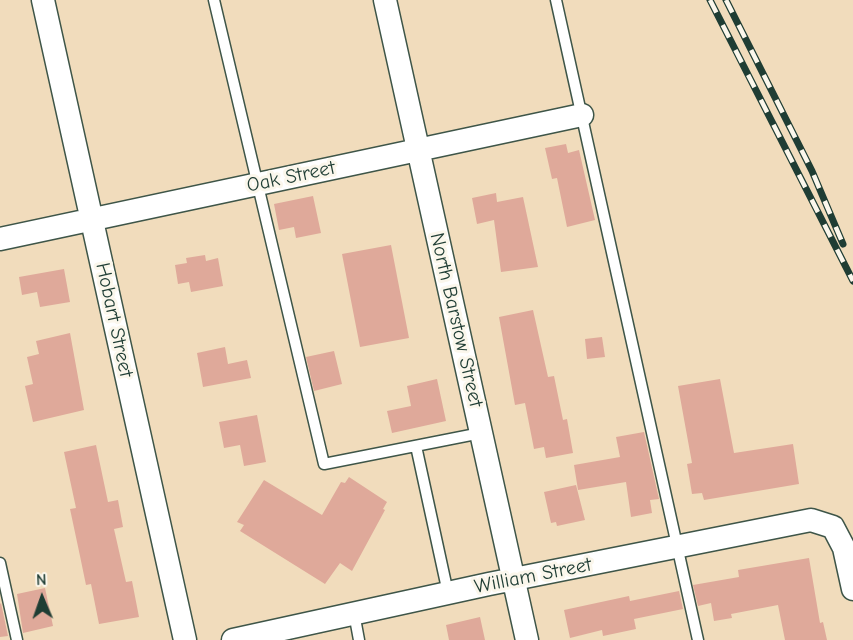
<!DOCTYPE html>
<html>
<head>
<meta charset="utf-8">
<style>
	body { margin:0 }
	#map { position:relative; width:853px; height:640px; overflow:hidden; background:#f1dcbc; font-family:"Comic Neue",sans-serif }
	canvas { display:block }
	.north { position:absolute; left:12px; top:568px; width:60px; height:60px; -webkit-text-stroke:4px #fbf7ec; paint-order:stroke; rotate:358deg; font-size:16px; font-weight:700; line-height:24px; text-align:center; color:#1f3d34 }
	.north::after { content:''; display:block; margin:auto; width:21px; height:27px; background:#1f3d34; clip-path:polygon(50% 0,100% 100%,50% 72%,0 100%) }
</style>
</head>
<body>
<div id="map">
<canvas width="853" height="640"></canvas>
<div class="north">N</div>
</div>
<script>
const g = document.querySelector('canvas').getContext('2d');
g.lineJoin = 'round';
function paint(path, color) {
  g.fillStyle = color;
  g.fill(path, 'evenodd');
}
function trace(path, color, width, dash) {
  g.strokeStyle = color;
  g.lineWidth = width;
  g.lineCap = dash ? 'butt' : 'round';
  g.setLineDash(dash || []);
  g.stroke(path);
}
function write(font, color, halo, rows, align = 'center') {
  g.font = font + ' "Comic Neue",sans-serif';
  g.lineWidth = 6;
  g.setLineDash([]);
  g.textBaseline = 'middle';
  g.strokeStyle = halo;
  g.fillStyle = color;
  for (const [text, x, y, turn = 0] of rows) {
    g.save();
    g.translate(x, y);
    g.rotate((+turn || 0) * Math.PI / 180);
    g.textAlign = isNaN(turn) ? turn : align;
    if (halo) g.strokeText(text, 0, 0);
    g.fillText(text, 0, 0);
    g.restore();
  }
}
const building = new Path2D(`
	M566 144 568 153 579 150 595 220 567 227 557 178 552 179 545 148Z
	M496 193 497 202 523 197 538 267 501 272 494 220 477 224 472 198Z
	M313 196 321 233 296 238 294 227 279 230 274 204Z
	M391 245 409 338 360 347 342 254Z
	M205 255 206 261 218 258 223 286 191 292 189 282 178 284 175 265 187 263 186 258Z
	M64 269 70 302 40 307 37 292 22 295 19 277Z
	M533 310 548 377 554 376 563 420 567 419 573 453 546 458 544 447 534 449 525 403 515 405 499 317Z
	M70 333 84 410 33 422 25 386 33 384 27 357 39 354 36 341Z
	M602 337 605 357 587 359 585 339Z
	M225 347 228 364 247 360 251 378 203 387 197 353Z
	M334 351 342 384 314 391 306 357Z
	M437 379 446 421 392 433 387 411 411 406 407 386Z
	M720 379 734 453 793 444 799 484 704 500 702 493 692 494 687 464 692 463 678 386Z
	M257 415 266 462 244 466 240 445 224 448 219 422Z
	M644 432 659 499 650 500 652 513 631 517 626 482 578 490 574 465 620 457 616 437Z
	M96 445 108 502 118 500 123 527 114 529 126 582 132 581 139 617 99 624 91 584 86 585 80 556 70 509 76 508 64 452Z
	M349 477 387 502 383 509 385 510 352 571 340 563 325 584 240 531 244 525 237 522 264 480 322 515 341 482 345 483Z
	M576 485 585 520 557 526 556 522 551 523 544 492Z
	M809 558 820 623 823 622 827 640H785L778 605 731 614 732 618 714 621 711 603 698 606 693 585 739 577 738 570Z
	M45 588 53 626 23 633 17 594Z
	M679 591 683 609 634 619 636 629 603 636 602 630 570 638 564 610 629 596 630 601Z
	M1 603 8 636 0 637V604Z
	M480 617 485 640H449L446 625Z`);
const service = new Path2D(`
	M214 0 324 464 481 433
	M556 0 698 640
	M416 446 448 593
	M0 563 17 640
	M354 613 359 640`);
const minor = new Path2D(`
	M43 0 185 640
	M385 0 527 640
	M0 239 582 115
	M233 640 489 584 811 520 833 527 844 548 853 589`);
const rail = new Path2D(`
	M710 0 853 281
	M726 0 812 171 843 244`);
const streetNames = [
	["Oak Street",291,177,-12],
	["Hobart Street",114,320,78],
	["North Barstow Street",456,320,77],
	["William Street",533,576,-11]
];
paint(building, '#dfa99a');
trace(service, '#3e5548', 13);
trace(minor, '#3e5548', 25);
trace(service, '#fff', 10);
trace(minor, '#fff', 22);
trace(rail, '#1f3d34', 7);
trace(rail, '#fbf7ec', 4.5, [14]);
write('20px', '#1f3d34', '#fbf7ec', streetNames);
</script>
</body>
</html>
